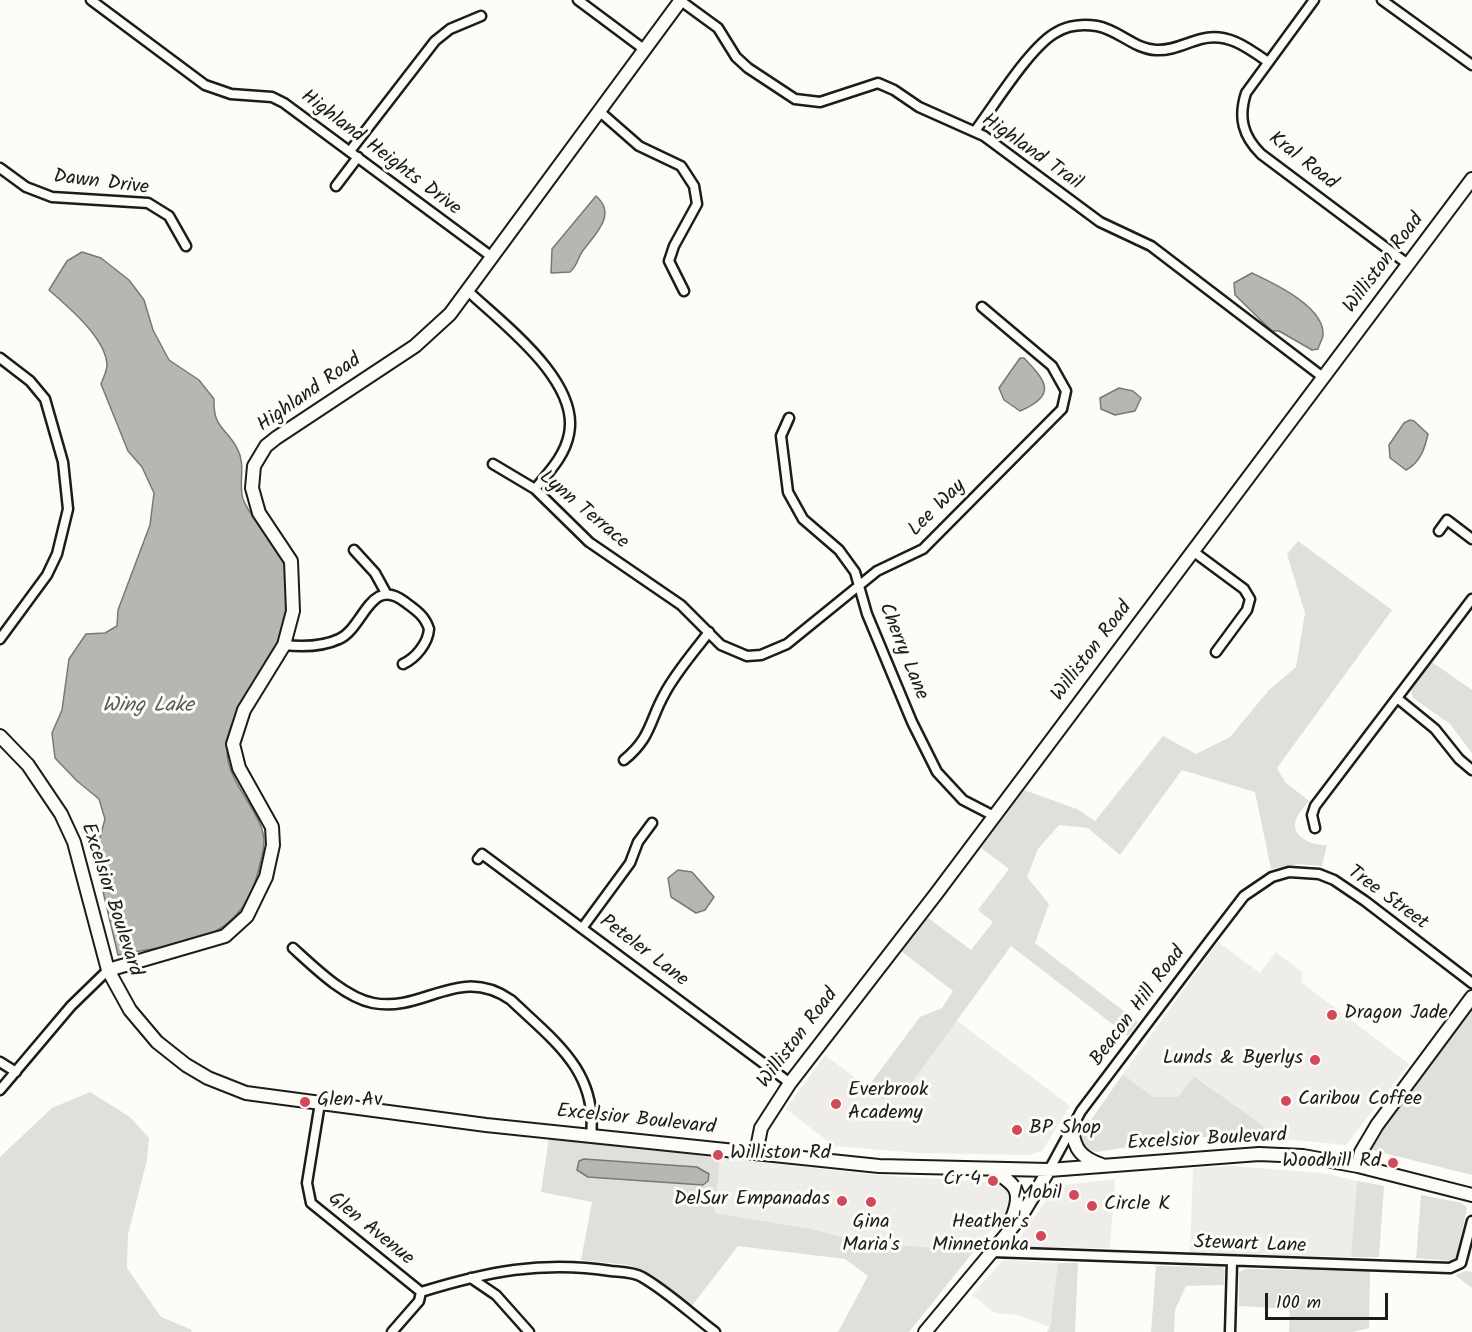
<!DOCTYPE html>
<html>
<head>
<meta charset="utf-8">
<style>
	body { margin:0 }
	#map { position:relative; width:1472px; height:1332px; overflow:hidden; background:#fdfcf7; font-family:Kalam,sans-serif }
	canvas { display:block }
	.scale { position:absolute; left:1265px; top:1293px; width:123px; height:27px; box-sizing:border-box; border:3px solid #1c1c1c; border-top:0; padding-left:8px; font-size:18px; line-height:21px; white-space:nowrap; color:#1c1c1c; -webkit-text-stroke:4px #fdfcf7; paint-order:stroke }
</style>
</head>
<body>
<div id="map">
<canvas width="1472" height="1332"></canvas>
<div class="scale">100 m</div>
</div>
<script>
const g = document.querySelector('canvas').getContext('2d');
g.lineJoin = 'round';
function paint(path, color) {
  g.fillStyle = color;
  g.fill(path, 'evenodd');
}
function trace(path, color, width, dash) {
  g.strokeStyle = color;
  g.lineWidth = width;
  g.lineCap = dash ? 'butt' : 'round';
  g.setLineDash(dash || []);
  g.stroke(path);
}
function write(font, color, halo, rows, align = 'center') {
  g.font = font + ' Kalam,sans-serif';
  g.lineWidth = 6;
  g.setLineDash([]);
  g.textBaseline = 'middle';
  g.strokeStyle = halo;
  g.fillStyle = color;
  for (const [text, x, y, turn = 0] of rows) {
    g.save();
    g.translate(x, y);
    g.rotate((+turn || 0) * Math.PI / 180);
    g.textAlign = isNaN(turn) ? turn : align;
    if (halo) g.strokeText(text, 0, 0);
    g.fillText(text, 0, 0);
    g.restore();
  }
}
const built = new Path2D(`
	M1218 942 1260 973 1276 952 1303 973 1301 982 1409 1064 1346 1145 1263 1137 1264 1126 1195 1076 1178 1097H1153L1123 1074Z
	M956 1020 1070 1106 1042 1151 1028 1155 918 1153 834 1146 786 1109 825 1055 883 1099 913 1081Z
	M720 1158 878 1175 1001 1183 1012 1194 1011 1206 974 1251 863 1242 807 1228 715 1213Z
	M1231 1166 1323 1173 1357 1181 1351 1257 1190 1253 1193 1168Z
	M1115 1179 1110 1248 1022 1247 1019 1245 1020 1238 1056 1186Z
	M1003 1260 1058 1263 1050 1327 1017 1315 995 1313 972 1295Z`);
const green = new Path2D(`
	M1298 541 1392 610 1277 768 1285 782 1309 801C1305 806 1300 811 1297 817 1288 836 1312 846 1327 845L1322 866 1299 864 1271 869 1255 792 1182 770 1120 855 1088 828 1059 825 1038 849 1027 877 1049 904 1035 943 1138 1022 1128 1036 1011 946 913 1081 883 1100 867 1088 920 1017 942 1008 953 991 901 951 927 917 971 950 993 922 978 910 1009 869 981 848 1024 790 1077 809 1095 821 1163 736 1196 754 1230 737 1269 690 1296 667 1305 613 1287 554Z
	M1432 662 1472 690V753L1450 724 1413 698 1411 690Z
	M1472 1009V1175L1368 1149Z
	M1123 1074 1153 1097H1178L1194 1076 1264 1126 1263 1137H1188L1097 1152 1089 1150 1082 1139V1133Z
	M90 1092 130 1117 149 1138 147 1160 128 1234 127 1268 161 1317 192 1330 191 1332H0V1157L52 1108Z
	M549 1137 720 1158 715 1213 807 1228 863 1242 974 1251 909 1332H838L868 1276 845 1259 738 1246 691 1307 643 1271 629 1265 581 1260 592 1202 541 1192Z
	M1357 1181 1384 1186 1379 1257H1351Z
	M1421 1195 1462 1203 1467 1208 1456 1258 1451 1261 1416 1258Z
	M1058 1263H1078L1075 1332H1047L1050 1327Z
	M1156 1266 1222 1267 1225 1270 1224 1285 1186 1286 1175 1310 1174 1332H1151Z
	M1245 1269 1370 1271 1369 1328 1353 1332H1289L1290 1309 1239 1306V1272Z
	M1465 1271 1472 1272V1288L1455 1275Z`);
const water = new Path2D(`
	M596 196C618 215 594 235 582 252 577 260 577 266 570 272L551 273 552 249Z
	M82 252 101 258 129 280 144 300 153 330 169 360 199 380 214 399C213 430 227 427 238 450 246 466 238 484 243 499 251 521 275 538 283 560 297 606 278 650 253 689 244 703 232 719 228 737 221 773 247 794 260 824 268 841 262 855 258 872 239 946 181 942 118 955L101 883 98 844 105 819 99 799 77 781 55 758 52 733 62 710 69 659 86 634 105 633 117 626 118 610 150 525 154 493 142 467 128 451 101 384C103 378 107 371 107 365 106 338 68 307 49 290L67 261Z
	M1252 273C1273 283 1326 307 1323 336 1322 340 1319 345 1318 349L1312 350 1279 331H1272L1235 295 1234 283Z
	M1020 358H1024C1046 381 1058 395 1020 411L1004 400 999 388Z
	M1119 388 1133 391 1141 398 1135 411 1115 415 1101 409 1100 398Z
	M1410 420 1414 421 1428 434C1425 448 1420 463 1406 470L1390 458 1389 445 1404 423Z
	M678 870 692 872 714 897 705 910 696 913 671 897 668 878Z
	M584 1159 697 1167 709 1174 708 1181 703 1185 588 1177 577 1170 579 1161Z`);
const street = new Path2D(`
	M91 0 205 85 231 94 272 97 284 103 492 257
	M578 0 645 50
	M1314 0 1246 93C1238 118 1243 136 1261 154L1409 265
	M1382 0 1472 65
	M681 1 718 28 736 57 748 68 795 99 820 102 878 83 894 90 919 107 984 136 1100 222 1151 246 1324 378
	M599 111 639 146 681 166 694 186 697 204 674 246 669 261 684 291
	M975 131C994 106 1031 45 1057 32 1068 25 1084 24 1097 26 1119 30 1134 49 1156 50 1172 51 1186 43 1201 39 1227 32 1247 47 1268 62
	M350 151 435 41 450 29 481 16
	M0 168 26 187 52 197 148 203 169 216 186 246
	M336 186 358 157
	M469 292C503 324 580 381 569 434 565 456 548 473 535 489
	M0 358 30 381 45 399 63 462 68 509 57 554 47 575 0 639
	M789 418 781 436 788 492 803 519 839 550 855 572 867 614 912 722 937 772 963 800 994 816
	M493 464 535 489 589 542 681 605 721 645 747 656 761 655 787 644 877 571 923 549 1062 409 1066 391 1052 366 982 307
	M1439 531 1447 520 1472 539
	M354 550 375 573 386 593
	M1194 552 1244 589 1250 599 1247 610 1216 652
	M284 645C303 647 322 647 339 639 364 628 370 575 405 602 416 610 425 616 429 629 428 643 416 658 403 664
	M1397 698 1435 729 1459 759 1472 770
	M624 760C652 737 649 721 665 693 677 671 694 652 709 632
	M1315 828 1312 815 1315 806 1472 599
	M478 859 482 854 790 1083
	M583 927 630 863 638 842 652 823
	M293 948C314 967 344 997 373 1003 424 1013 459 964 511 1000 554 1041 598 1071 591 1136
	M0 1062 16 1072
	M0 1090 71 1006 108 970
	M320 1103 307 1183 311 1203 421 1292
	M1049 1170 1081 1111 1211 939 1244 896 1272 877 1289 872 1319 874 1334 880 1365 901 1472 983
	M992 1252 1450 1268 1461 1263 1472 1221
	M471 1278 496 1295 529 1332
	M421 1292C486 1272 542 1260 611 1271 620 1272 634 1272 642 1277 668 1292 691 1314 715 1332
	M392 1332 419 1301 421 1292
	M1230 1332 1232 1263`);
const secondary = new Path2D(`
	M0 736 28 765 61 814 74 842 108 970 130 1010 157 1042 186 1065 208 1078 246 1093 486 1125 879 1166 1049 1170 1259 1154 1303 1156 1358 1166 1472 1195
	M108 970 225 936 247 916 266 877 273 845 272 827 239 768 233 744 244 710 284 645 293 611 291 561 259 513 252 488 254 466 266 446 276 438 415 346 450 314 681 0
	M1072 1128C1074 1150 1082 1158 1102 1165
	M756 1153 761 1128 790 1083 936 894 1472 179
	M1358 1166 1361 1152 1377 1125 1472 997
	M991 1169C1014 1184 1024 1189 1012 1218
	M925 1332 1020 1218 1049 1170`);
const markers = [
	[1332,1015,6,"#d1495b"],
	[1315,1060,6,"#d1495b"],
	[1286,1101,6,"#d1495b"],
	[305,1102,6,"#d1495b"],
	[836,1104,6,"#d1495b"],
	[1017,1130,6,"#d1495b"],
	[718,1155,6,"#d1495b"],
	[1393,1163,6,"#d1495b"],
	[993,1181,6,"#d1495b"],
	[1074,1195,6,"#d1495b"],
	[842,1201,6,"#d1495b"],
	[871,1202,6,"#d1495b"],
	[1092,1206,6,"#d1495b"],
	[1041,1236,6,"#d1495b"]
];
const streetNames = [
	["Highland Trail",1031,153,35],
	["Highland Heights Drive",380,154,37],
	["Kral Road",1302,162,38],
	["Dawn Drive",101,184,7],
	["Williston Road",1385,264,-53],
	["Highland Road",310,394,-35],
	["Lee Way",938,509,-45],
	["Lynn Terrace",583,511,40],
	["Cherry Lane",902,652,68],
	["Williston Road",1093,652,-53],
	["Tree Street",1387,899,36],
	["Excelsior Boulevard",110,900,72],
	["Peteler Lane",643,952,37],
	["Beacon Hill Road",1139,1007,-53],
	["Williston Road",799,1039,-53],
	["Excelsior Boulevard",636,1121,6],
	["Excelsior Boulevard",1207,1141,-3],
	["Glen Avenue",370,1230,39],
	["Stewart Lane",1250,1246,2]
];
const poiNames = [
	["Dragon Jade",1344,1015],
	["Lunds & Byerlys",1303,1060,"right"],
	["Everbrook",848,1092],
	["Academy",848,1115],
	["Caribou Coffee",1298,1101],
	["Glen Av",317,1102],
	["BP Shop",1029,1130],
	["Williston Rd",730,1155],
	["Woodhill Rd",1381,1163,"right"],
	["Cr 4",981,1181,"right"],
	["Mobil",1062,1195,"right"],
	["DelSur Empanadas",830,1201,"right"],
	["Circle K",1104,1206],
	["Gina",871,1224,"center"],
	["Maria's",871,1247,"center"],
	["Heather's",1029,1224,"right"],
	["Minnetonka",1029,1247,"right"]
];
const waterNames = [
	["Wing Lake",148,707]
];
paint(built, '#eeede9');
paint(green, '#e0dfdb');
paint(water, '#b7b6b2');
trace(water, '#797876', 1.5);
trace(street, '#1c1c1c', 13);
trace(secondary, '#1c1c1c', 16);
trace(street, '#fdfcf7', 8);
trace(secondary, '#fdfcf7', 12);
for (const [x, y, r, color] of markers) {
  const dot = new Path2D();
  dot.arc(x, y, r, 0, 2 * Math.PI);
  g.fillStyle = color;
  g.fill(dot);
  trace(dot, '#fdfcf7', 2);
}
write('20px', '#1c1c1c', '#fdfcf7', streetNames);
write('20px', '#1c1c1c', '#fdfcf7', poiNames, 'left');
write('italic 21px', '#5a5a58', '#fdfcf7', waterNames);
</script>
</body>
</html>
